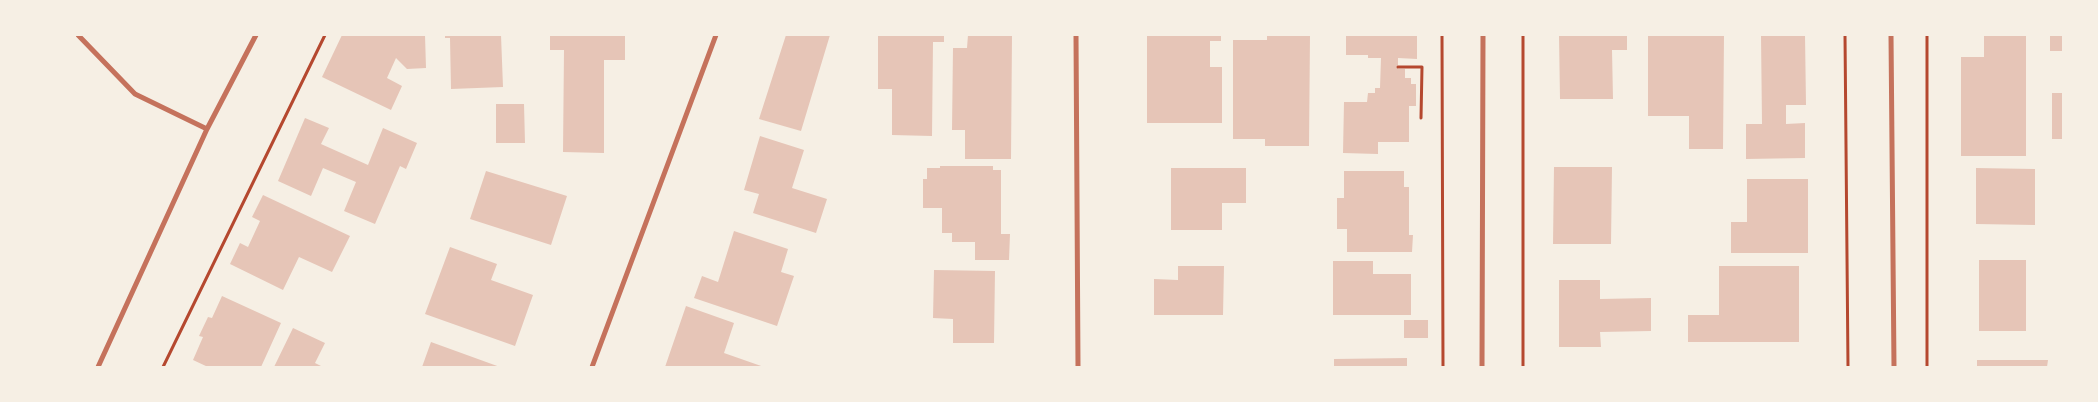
<!DOCTYPE html>
<html>
<head>
<meta charset="utf-8">
<style>
	body { margin:0 }
	#map { position:relative; width:2098px; height:402px; overflow:hidden; background:#f6efe4; font-family:"Roboto Condensed",sans-serif }
	canvas { display:block }
	.frame { position:absolute; inset:0; border:36px solid #f6efe4; pointer-events:none }
</style>
</head>
<body>
<div id="map">
<canvas width="2098" height="402"></canvas>
<div class="frame"></div>
</div>
<script>
const g = document.querySelector('canvas').getContext('2d');
g.lineJoin = 'round';
function paint(path, color) {
  g.fillStyle = color;
  g.fill(path, 'evenodd');
}
function trace(path, color, width, dash) {
  g.strokeStyle = color;
  g.lineWidth = width;
  g.lineCap = dash ? 'butt' : 'round';
  g.setLineDash(dash || []);
  g.stroke(path);
}
const building = new Path2D(`
	M342 35H425L426 68 407 69 396 58 387 78 402 86 391 110 322 77Z
	M445 35H501L503 87 451 89 450 38H445Z
	M550 35H625V60H604V153L563 152 564 50H550Z
	M786 35H830L801 131 759 119Z
	M878 35H944V42H933L932 136 892 135V89H878Z
	M968 35H1012L1011 159H965V130H952L953 48H967Z
	M1147 35H1221V41H1210V67H1222V123H1147Z
	M1267 35H1310L1309 146H1265V139H1233V40H1267Z
	M1346 35H1417V59L1398 58V69H1405V78H1411V84H1416V106H1409V142H1378V154L1343 153 1344 102H1367L1368 93H1375V88H1380L1381 58H1368V55H1346Z
	M1559 35H1627V50H1612L1613 99H1560Z
	M1648 35H1724L1723 149H1689V116H1648Z
	M1761 35H1805L1806 105H1786V124L1805 123V158L1746 159V124H1762Z
	M1984 35H2026V156H1961V57H1984Z
	M2050 35H2063V51H2050Z
	M2052 93H2063V139H2052Z
	M496 104H524L525 143H496Z
	M305 118 329 128 321 144 368 165 383 128 417 143 406 169 400 166 375 224 344 211 356 182 323 168 311 196 278 181Z
	M760 136 804 150 792 188 827 199 816 233 753 213 759 194 744 190Z
	M940 166H993V170H1001V234H1010L1009 260H975V242H952V233H942V208H923V179H927V168H940Z
	M1554 167H1612L1611 244H1553Z
	M1171 168H1246V203H1222V230H1171Z
	M1976 168 2035 169V225L1976 224Z
	M486 171 567 196 551 245 470 219Z
	M1344 171H1404V187H1409V235H1413L1412 252H1347V229H1337V198H1344Z
	M1747 179H1808V253H1731V222H1747Z
	M263 195 350 236 332 272 299 257 283 290 230 264 240 243 248 247 260 221 252 217Z
	M734 231 788 249 781 272 794 276 777 326 694 298 702 276 718 282Z
	M450 247 497 264 491 280 533 295 515 346 425 314Z
	M1979 260H2026V331H1979Z
	M1333 261H1373V274H1411V315H1333Z
	M1178 266H1224L1223 315H1154V279L1178 280Z
	M1719 266H1799V342H1688V315H1719Z
	M934 270 995 271 994 343H953V319L933 318Z
	M1559 280H1600V299L1651 298V331L1600 332 1601 347H1559Z
	M222 296 281 323 261 367H208L193 360 203 337 199 336 208 317 212 318Z
	M686 306 734 323 724 353 764 367H665Z
	M1404 320H1428V338H1404Z
	M293 328 325 343 315 363 323 367H274Z
	M431 342 500 367H422Z
	M1407 358V367H1334V359Z
	M1977 360H2048L2047 367H1977Z`);
const path = new Path2D(`
	M1442 35 1443 367
	M1523 35V367
	M1845 35 1848 367
	M1927 35V367
	M1398 67H1422L1421 118
	M163 367 325 35`);
const minor = new Path2D(`
	M78 35 135 94 207 129
	M1076 35 1078 367
	M1891 35 1894 367
	M98 367 207 129 256 35
	M592 367 716 35
	M1482 367 1483 35`);
paint(building, '#e6c5b7');
trace(path, '#b5482f', 3);
trace(minor, '#c5725c', 5);
</script>
</body>
</html>
